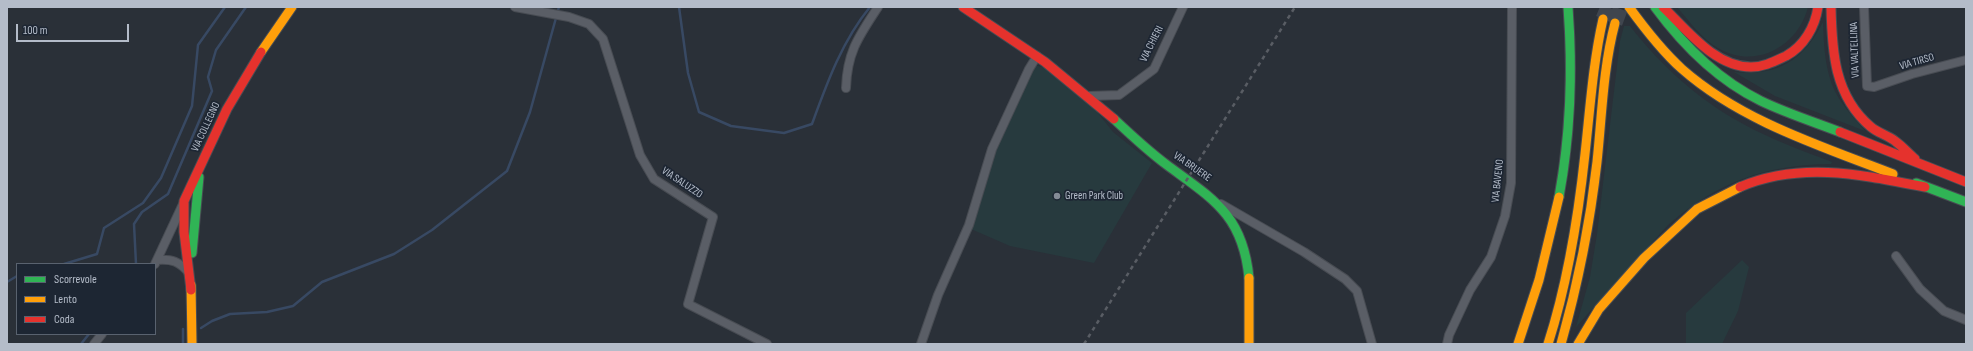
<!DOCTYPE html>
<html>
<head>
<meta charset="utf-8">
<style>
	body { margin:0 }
	#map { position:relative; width:1973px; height:351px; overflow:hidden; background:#2a3038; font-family:"Sofia Sans Condensed",sans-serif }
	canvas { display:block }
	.frame { position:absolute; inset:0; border:8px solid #b4bcc9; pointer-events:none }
	.legend { position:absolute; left:16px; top:263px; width:140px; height:72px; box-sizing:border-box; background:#1d2633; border:1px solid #59626f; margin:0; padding:5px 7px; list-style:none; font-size:12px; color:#b4bcc9 }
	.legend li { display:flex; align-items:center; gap:8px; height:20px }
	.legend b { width:20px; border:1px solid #59626f }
	.scale { position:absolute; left:16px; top:24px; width:113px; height:18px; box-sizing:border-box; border:2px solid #b4bcc9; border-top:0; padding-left:5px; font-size:12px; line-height:14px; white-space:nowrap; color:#b4bcc9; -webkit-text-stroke:3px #1d2633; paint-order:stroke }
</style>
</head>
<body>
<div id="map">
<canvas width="1973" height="351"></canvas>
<div class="frame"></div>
<ul class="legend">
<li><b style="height:5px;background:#30b455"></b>Scorrevole</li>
<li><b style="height:5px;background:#ff9f0a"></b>Lento</li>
<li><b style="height:5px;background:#e5322d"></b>Coda</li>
</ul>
<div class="scale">100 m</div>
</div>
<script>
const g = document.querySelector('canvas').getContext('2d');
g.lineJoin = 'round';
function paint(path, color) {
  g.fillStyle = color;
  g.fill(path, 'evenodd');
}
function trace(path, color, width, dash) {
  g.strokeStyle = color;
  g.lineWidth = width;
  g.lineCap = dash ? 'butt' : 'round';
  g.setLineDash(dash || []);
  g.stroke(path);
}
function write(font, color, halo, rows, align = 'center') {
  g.font = font + ' "Sofia Sans Condensed",sans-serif';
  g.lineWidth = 3.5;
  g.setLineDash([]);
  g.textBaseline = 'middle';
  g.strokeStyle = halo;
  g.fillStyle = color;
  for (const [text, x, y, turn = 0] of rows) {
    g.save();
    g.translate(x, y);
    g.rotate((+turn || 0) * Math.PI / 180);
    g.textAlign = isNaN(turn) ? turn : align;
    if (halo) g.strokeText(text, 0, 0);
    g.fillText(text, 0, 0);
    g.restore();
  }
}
const green = new Path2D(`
	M1677 7H1808C1798 47 1755 70 1718 48 1702 39 1689 21 1677 7Z
	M1823 22C1824 48 1825 77 1840 100 1847 111 1857 121 1865 131L1775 96 1734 72C1778 76 1803 61 1823 22Z
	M1624 26H1630C1661 66 1700 101 1745 125 1773 140 1803 151 1832 162L1831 164C1765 165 1719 181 1668 225L1576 327 1590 277 1597 234 1620 41Z
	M1034 65 1066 73 1113 132 1152 163 1094 263 1010 246 971 229 995 148Z
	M1742 260 1749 267 1738 311 1722 344H1686V313Z`);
const stream = new Path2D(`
	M679 7 688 73 699 112 731 126 784 133 812 124C827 83 842 41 870 7
	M64 264 97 254 104 228 143 203 161 178 192 106 198 45 225 7
	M136 264 134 224 142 212 168 194 212 91 208 77 216 50 246 7
	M7 282 17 276
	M201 328 212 321 230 314 267 312 293 306 322 282 394 254 432 230 507 171 530 112 559 7
	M81 344 89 334
	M183 344V329`);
const highwayTunnel = new Path2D(`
	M1603 19 1608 7
	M1615 23 1621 7`);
const street = new Path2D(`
	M515 7 569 17 589 24 603 39 640 155 654 179 713 217 688 304 767 344
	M1864 7 1867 86 1874 87 1912 74 1966 60
	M846 88C847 52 859 36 878 7
	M1089 96 1119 95 1154 69 1183 7
	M1221 204 1304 252 1345 279 1357 291 1372 344
	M1896 256 1920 289 1944 311 1966 320
	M157 260C172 259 179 261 189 273
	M155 264 183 204
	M94 344 102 334
	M921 344 938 295 969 225 992 149 1029 69 1037 56
	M1447 344 1449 335 1470 290 1491 257 1505 216 1511 183 1512 7`);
const fast = new Path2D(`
	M1655 7C1683 45 1718 80 1761 101 1786 113 1814 122 1840 132
	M1114 119C1131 135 1148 151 1167 165 1213 199 1243 215 1249 278
	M1916 183 1966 202
	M1559 197C1571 132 1573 73 1568 7
	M192 253 199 177`);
const slow = new Path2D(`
	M1629 7C1645 29 1662 51 1682 69 1741 121 1821 146 1893 174
	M261 52 292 7
	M1249 278V344
	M191 285 192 344
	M1518 344 1539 280 1559 197
	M1548 344C1568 282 1578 219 1585 154 1590 109 1593 63 1603 19
	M1561 344C1578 284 1590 224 1597 162 1602 115 1603 68 1615 23
	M1578 344 1599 309 1644 258 1697 209 1740 187`);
const jam = new Path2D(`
	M963 7 1045 62 1114 119
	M1663 7C1687 30 1715 67 1751 67 1764 67 1775 61 1786 56 1804 46 1815 27 1818 7
	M1831 7C1832 51 1834 96 1871 127 1878 133 1887 135 1895 141 1902 146 1908 153 1915 159
	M1840 132 1966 182
	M1740 187C1801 161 1863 175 1925 187
	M191 290 184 232V201L227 109 261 52`);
const rail = new Path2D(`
	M1084 344 1295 7`);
const markers = [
	[1057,196,4,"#848b96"]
];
const streetNames = [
	["VIA CHIERI",1152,44,-63],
	["VIA VALTELLINA",1855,50,-92],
	["VIA TIRSO",1917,62,-16],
	["VIA COLLEGNO",206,127,-65],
	["VIA BRUERE",1192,167,35],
	["VIA BAVENO",1498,181,-84],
	["VIA SALUZZO",682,183,34]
];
const poiNames = [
	["Green Park Club",1065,196]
];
paint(green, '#273a3e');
trace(stream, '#384963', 2.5);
trace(highwayTunnel, '#3f454e', 15, [15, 8]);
trace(street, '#484c53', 10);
trace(fast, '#484c53', 11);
trace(slow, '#484c53', 11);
trace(jam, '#484c53', 11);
trace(street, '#5a5e66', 8);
trace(fast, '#30b455', 9);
trace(slow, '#ff9f0a', 9);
trace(jam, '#e5322d', 9);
trace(rail, '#595d64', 2.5, [4, 4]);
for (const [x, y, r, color] of markers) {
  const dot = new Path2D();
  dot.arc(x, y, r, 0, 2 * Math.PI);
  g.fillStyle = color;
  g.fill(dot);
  trace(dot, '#1d2633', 1.5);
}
write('11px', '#b4bcc9', '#1d2633', streetNames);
write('11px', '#b4bcc9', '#1d2633', poiNames, 'left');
</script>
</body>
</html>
